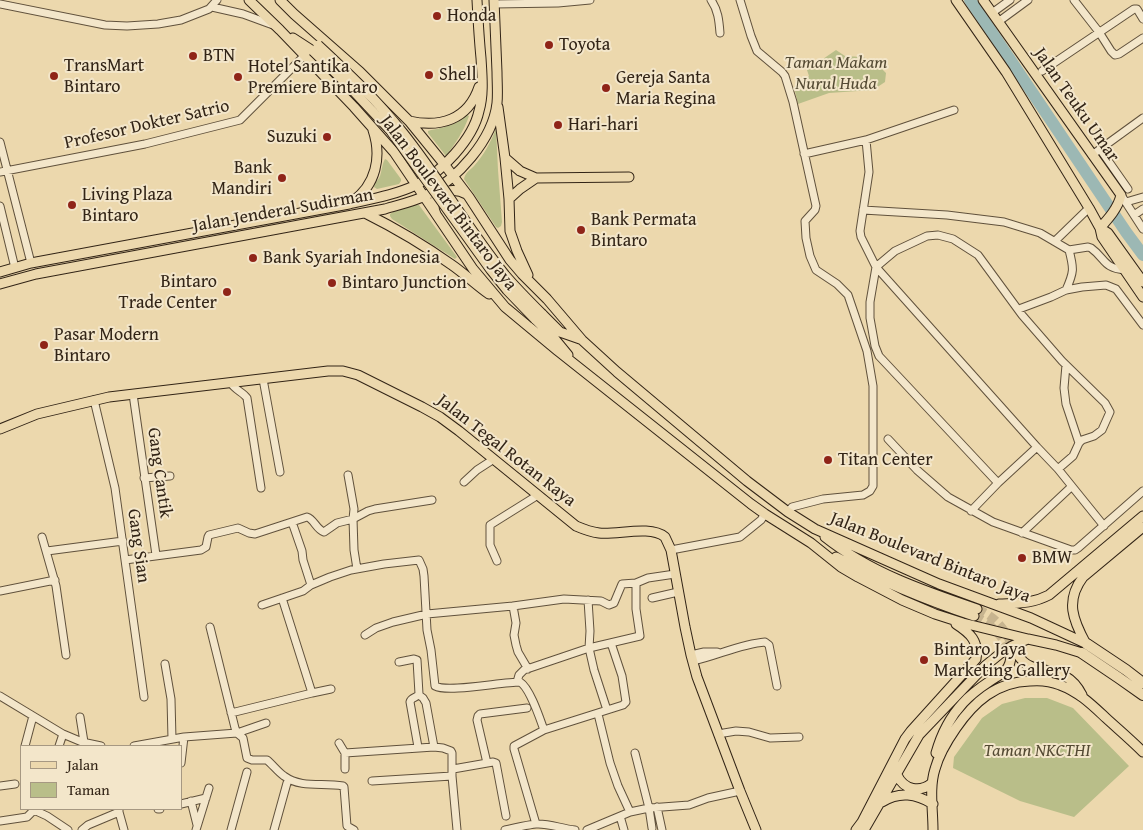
<!DOCTYPE html>
<html>
<head>
<meta charset="utf-8">
<style>
	body { margin:0 }
	#map { position:relative; width:1143px; height:830px; overflow:hidden; background:#ecd8ad; font-family:"Gentium Book Plus",serif }
	canvas { display:block }
	.legend { position:absolute; left:20px; top:745px; width:162px; height:65px; box-sizing:border-box; background:#f3e6ca; border:1px solid #a69882; margin:0; padding:6px 9px; list-style:none; font-size:15px; color:#322416 }
	.legend li { display:flex; align-items:center; gap:10px; height:25px }
	.legend b { width:25px; border:1px solid #a69882 }
</style>
</head>
<body>
<div id="map">
<canvas width="1143" height="830"></canvas>
<ul class="legend">
<li><b style="height:6px;background:#ecd8ad"></b>Jalan</li>
<li><b style="height:14px;background:#b9be89"></b>Taman</li>
</ul>
</div>
<script>
const g = document.querySelector('canvas').getContext('2d');
g.lineJoin = 'round';
function paint(path, color) {
  g.fillStyle = color;
  g.fill(path, 'evenodd');
}
function trace(path, color, width, dash) {
  g.strokeStyle = color;
  g.lineWidth = width;
  g.lineCap = dash ? 'butt' : 'round';
  g.setLineDash(dash || []);
  g.stroke(path);
}
function write(font, color, halo, rows, align = 'center') {
  g.font = font + ' "Gentium Book Plus",serif';
  g.lineWidth = 4;
  g.setLineDash([]);
  g.textBaseline = 'middle';
  g.strokeStyle = halo;
  g.fillStyle = color;
  for (const [text, x, y, turn = 0] of rows) {
    g.save();
    g.translate(x, y);
    g.rotate((+turn || 0) * Math.PI / 180);
    g.textAlign = isNaN(turn) ? turn : align;
    if (halo) g.strokeText(text, 0, 0);
    g.fillText(text, 0, 0);
    g.restore();
  }
}
const green = new Path2D(`
	M836 50 845 56 863 57 877 64 886 73 885 82 873 90 829 93 798 104 794 87 809 76 807 70Z
	M467 115 469 116C464 131 455 144 446 156L428 133V131C432 129 436 130 440 128 451 126 458 122 467 115Z
	M496 129 498 170 502 222 501 226 498 228 496 227 464 179C465 173 470 170 474 166 484 155 490 143 496 129Z
	M385 159 387 160 401 179V181L399 184 377 189 374 187C375 181 378 181 380 176 382 170 382 164 385 159Z
	M415 204 419 205 457 257 455 259 392 219 390 216V214L393 212Z
	M1025 698H1047L1073 708 1129 766 1074 817 1020 801 953 768 954 757 982 718 1002 704Z`);
const river = new Path2D(`
	M970 0 1126 232 1143 255`);
const majorTunnel = new Path2D(`
	M977 609C1001 619 1006 634 1018 655
	M974 616C991 623 1005 638 1011 655`);
const minor = new Path2D(`
	M711 0C718 10 719 20 720 33
	M740 0 751 36 757 51 782 72 785 76 793 102 816 206 815 210 805 221 806 238 810 256 816 270 837 284 848 295 867 351 873 386V486L870 491 863 495 823 499 792 507 788 512
	M1074 0 1099 32 1111 51 1115 55 1119 54 1143 38
	M0 4 105 25 127 26 158 24 181 20 209 9 217 0
	M494 4 558 3 590 0
	M212 7 243 14 273 25
	M992 13 1010 0
	M998 22 1028 0
	M1042 71 1134 9H1137L1143 19
	M866 140 869 172 860 231 861 237 876 267 1037 447 1058 469 1104 526
	M0 142 31 263
	M1100 149 1128 189
	M804 154 866 140 954 110
	M1092 155 1143 118
	M0 172 145 144 240 120 304 56
	M1121 195 1143 229
	M1126 202 1143 197
	M0 206 15 268
	M863 210 947 215 1004 222 1040 233 1069 250C1074 269 1074 272 1066 290
	M1134 215 1143 209
	M1055 241 1089 208
	M1069 250 1088 247 1091 248C1106 259 1103 268 1125 270
	M1019 309 1051 297 1066 290 1082 287 1106 285 1116 289 1143 325
	M1066 365 1064 388 1066 404 1079 443
	M263 379 280 472
	M231 383C235 390 243 392 247 398L261 488
	M133 394 156 555
	M94 400 115 488 144 697
	M888 439 917 470 948 497 993 522 1071 550H1075L1078 548 1143 491
	M348 475 354 509 353 519 354 550 357 569
	M144 478 170 476
	M464 482 477 470 494 459
	M998 483 879 356 875 346 870 318V302L876 267 895 251 927 236 938 235 953 239 978 255 1022 315 1062 361 1105 403 1110 412 1102 430 1094 436 1082 440 1079 443 1073 456 1058 469
	M971 511 998 483 1037 447
	M292 522 302 551 303 560 311 585
	M1022 533 1071 487
	M42 537 56 586 66 655
	M671 550 740 537 761 520 765 514
	M47 551 123 541
	M125 560 201 550 206 547 208 537 209 535 238 528 249 533 255 534 307 517C314 519 316 529 324 532L337 523 353 519 368 511 375 509 432 500
	M497 561 490 545V525L538 495
	M0 591 55 580
	M652 598 678 592
	M588 600 590 631 589 648 594 670 607 710
	M262 605 303 591 311 585 330 577 351 570 384 564 419 560 423 569 424 576 427 630 431 650 435 686C448 693 501 682 520 682 530 688 540 719 544 730
	M513 606 516 623 514 635 516 645 518 652 528 669
	M210 627 235 728 237 733 243 738 247 758 252 760H267C273 765 278 772 284 776 302 789 323 782 343 786L344 787 347 826 354 830
	M365 635 376 628 393 622 427 614 513 606 564 599 601 601 609 605 614 603 622 584 636 583 648 578 675 574
	M691 655 704 652H717
	M693 661C717 656 740 644 765 642L769 645 777 686
	M399 662 414 659 417 660 419 694C417 698 411 697 410 702L418 747
	M165 664 171 699 172 739
	M517 682 519 675 524 670 589 648 640 636 636 609V583
	M312 693 331 689
	M419 695 423 698 426 703 434 747
	M0 696 63 734 82 742 101 746
	M231 713 312 693 282 598
	M598 714 610 763 618 786 630 812
	M80 717 84 742
	M718 734 736 731 749 732 770 738 799 737
	M339 743 345 753V769
	M25 746 33 716
	M59 746 63 734
	M134 746 184 737 237 733 266 723
	M345 753 434 747 443 748 451 751 452 753V776L457 830
	M635 753 649 808 652 828
	M181 763 184 737
	M487 763 477 720 478 716 480 714 527 708
	M453 769 493 762 496 763 506 816
	M372 781 452 776
	M0 786 15 784
	M191 801 197 825
	M181 804 206 798
	M657 807 662 830
	M158 809H160
	M119 812 124 830
	M620 816 624 830
	M0 821 27 817 32 812 36 811 47 816 68 830
	M536 824 514 749V746L544 730 623 705 626 702 622 676 611 643
	M82 830 88 825 119 812V809
	M196 830 209 788
	M231 830 247 772
	M274 830 287 783
	M505 830C515 828 526 825 536 824 549 823 562 829 575 830
	M587 830 630 812 649 808 689 805 708 798 740 791`);
const major = new Path2D(`
	M249 0 280 30 354 107 394 152 473 269 505 307 558 351 751 504 765 514 811 543 841 567 858 577 902 600 935 614 963 623 1028 639 1056 645 1082 653
	M280 0 294 14 360 72 409 121 444 164 469 197 510 260 522 274 547 299 582 340 617 372 747 481 788 512 815 529 939 584 1031 618 1087 644
	M956 0 1006 72 1089 208 1100 228 1102 237 1143 297
	M983 0 1121 195C1118 208 1109 218 1100 228
	M293 38 313 51
	M498 107 505 158 509 199 510 231 517 251 528 275
	M409 121C440 128 468 120 479 87
	M505 158 520 171 536 178 629 177
	M509 199 520 189 536 178
	M352 202C376 185 382 157 373 130
	M365 213C395 228 424 245 452 265 465 274 476 285 489 294
	M436 214C427 194 451 185 466 194
	M1100 228 1108 233 1143 282
	M0 272 31 263 349 204C371 199 395 195 416 185 441 173 473 139 479 111 484 94 482 75 481 58 479 38 478 19 477 0
	M0 284 36 274 385 209C398 205 412 202 425 196 457 179 493 140 497 103 498 93 497 82 497 72 496 48 495 24 494 0
	M542 314 560 332 580 339
	M535 319 554 338 568 355
	M0 429 37 414 109 397 328 371H343L358 375 422 407 440 417 459 431 576 526C583 529 591 532 599 533 618 535 650 525 665 537L671 550 685 627 691 655 697 677 740 791 756 830
	M825 537C869 572 924 591 977 609
	M836 557C880 581 926 600 974 616
	M999 604C1017 603 1032 604 1049 595L1143 516
	M1086 644C1073 620 1065 601 1083 577L1143 527
	M1018 655C1033 680 1064 659 1082 695
	M936 753C941 735 950 717 963 703 971 694 981 687 990 681 996 677 1002 674 1006 670 1010 665 1011 661 1011 655
	M897 775C904 790 920 793 932 783
	M882 802C900 791 916 794 933 804
	M856 830 862 822 905 739 911 731 976 659C979 641 970 633 956 624
	M864 830 919 735 985 666 1001 653 1012 646 1028 639
	M933 830C933 810 929 788 935 769 939 754 947 741 956 728 974 702 996 682 1030 681 1040 680 1050 681 1060 685 1079 692 1092 705 1106 718 1118 729 1131 740 1143 752`);
const highway = new Path2D(`
	M1087 644 1126 670 1143 683
	M1082 653 1119 678 1143 695`);
const majorBridge = new Path2D(`
	M318 45C348 73 378 101 403 133 439 178 468 229 505 275 516 288 529 301 542 314
	M313 51 345 82 391 131 491 270 507 290 535 319`);
const markers = [
	[437,16,5,"#8f2418"],
	[549,45,5,"#8f2418"],
	[193,56,5,"#8f2418"],
	[429,75,5,"#8f2418"],
	[54,76,5,"#8f2418"],
	[238,77,5,"#8f2418"],
	[606,88,5,"#8f2418"],
	[558,125,5,"#8f2418"],
	[327,137,5,"#8f2418"],
	[282,178,5,"#8f2418"],
	[72,205,5,"#8f2418"],
	[581,230,5,"#8f2418"],
	[253,258,5,"#8f2418"],
	[332,283,5,"#8f2418"],
	[227,292,5,"#8f2418"],
	[44,345,5,"#8f2418"],
	[828,460,5,"#8f2418"],
	[1022,558,5,"#8f2418"],
	[924,660,5,"#8f2418"]
];
const poiNames = [
	["Honda",447,16],
	["Toyota",559,45],
	["BTN",203,56],
	["TransMart",64,66],
	["Bintaro",64,87],
	["Hotel Santika",248,67],
	["Premiere Bintaro",248,88],
	["Shell",439,75],
	["Gereja Santa",616,78],
	["Maria Regina",616,99],
	["Hari-hari",568,125],
	["Suzuki",317,137,"right"],
	["Bank",272,168,"right"],
	["Mandiri",272,189,"right"],
	["Living Plaza",82,195],
	["Bintaro",82,216],
	["Bank Permata",591,220],
	["Bintaro",591,241],
	["Bank Syariah Indonesia",263,258],
	["Bintaro",217,282,"right"],
	["Trade Center",217,303,"right"],
	["Bintaro Junction",342,283],
	["Pasar Modern",54,335],
	["Bintaro",54,356],
	["Titan Center",838,460],
	["BMW",1032,558],
	["Bintaro Jaya",934,650],
	["Marketing Gallery",934,671]
];
const parkNames = [
	["Taman Makam",836,63],
	["Nurul Huda",836,84],
	["Taman NKCTHI",1037,751]
];
const streetNames = [
	["Jalan Teuku Umar",1076,105,55],
	["Profesor Dokter Satrio",147,125,-13],
	["Jalan Boulevard Bintaro Jaya",448,203,53],
	["Jalan Jenderal Sudirman",283,211,-10],
	["Jalan Tegal Rotan Raya",506,451,38],
	["Gang Cantik",159,473,82],
	["Gang Sian",138,546,82],
	["Jalan Boulevard Bintaro Jaya",930,558,22]
];
paint(green, '#b9be89');
trace(river, '#9cb8b4', 12);
trace(majorTunnel, '#c7b48f', 9, [9, 4.5]);
trace(minor, '#60513c', 9);
trace(major, '#322416', 11);
trace(highway, '#322416', 12);
trace(minor, '#f3e6ca', 7);
trace(major, '#ecd8ad', 9);
trace(highway, '#ecd8ad', 10);
trace(majorBridge, '#322416', 11, []);
trace(majorBridge, '#ecd8ad', 9);
for (const [x, y, r, color] of markers) {
  const dot = new Path2D();
  dot.arc(x, y, r, 0, 2 * Math.PI);
  g.fillStyle = color;
  g.fill(dot);
  trace(dot, '#f3e6ca', 2);
}
write('18px', '#322416', '#f3e6ca', poiNames, 'left');
write('italic 18px', '#544a33', '#f3e6ca', parkNames);
write('18px', '#322416', '#f3e6ca', streetNames);
</script>
</body>
</html>
